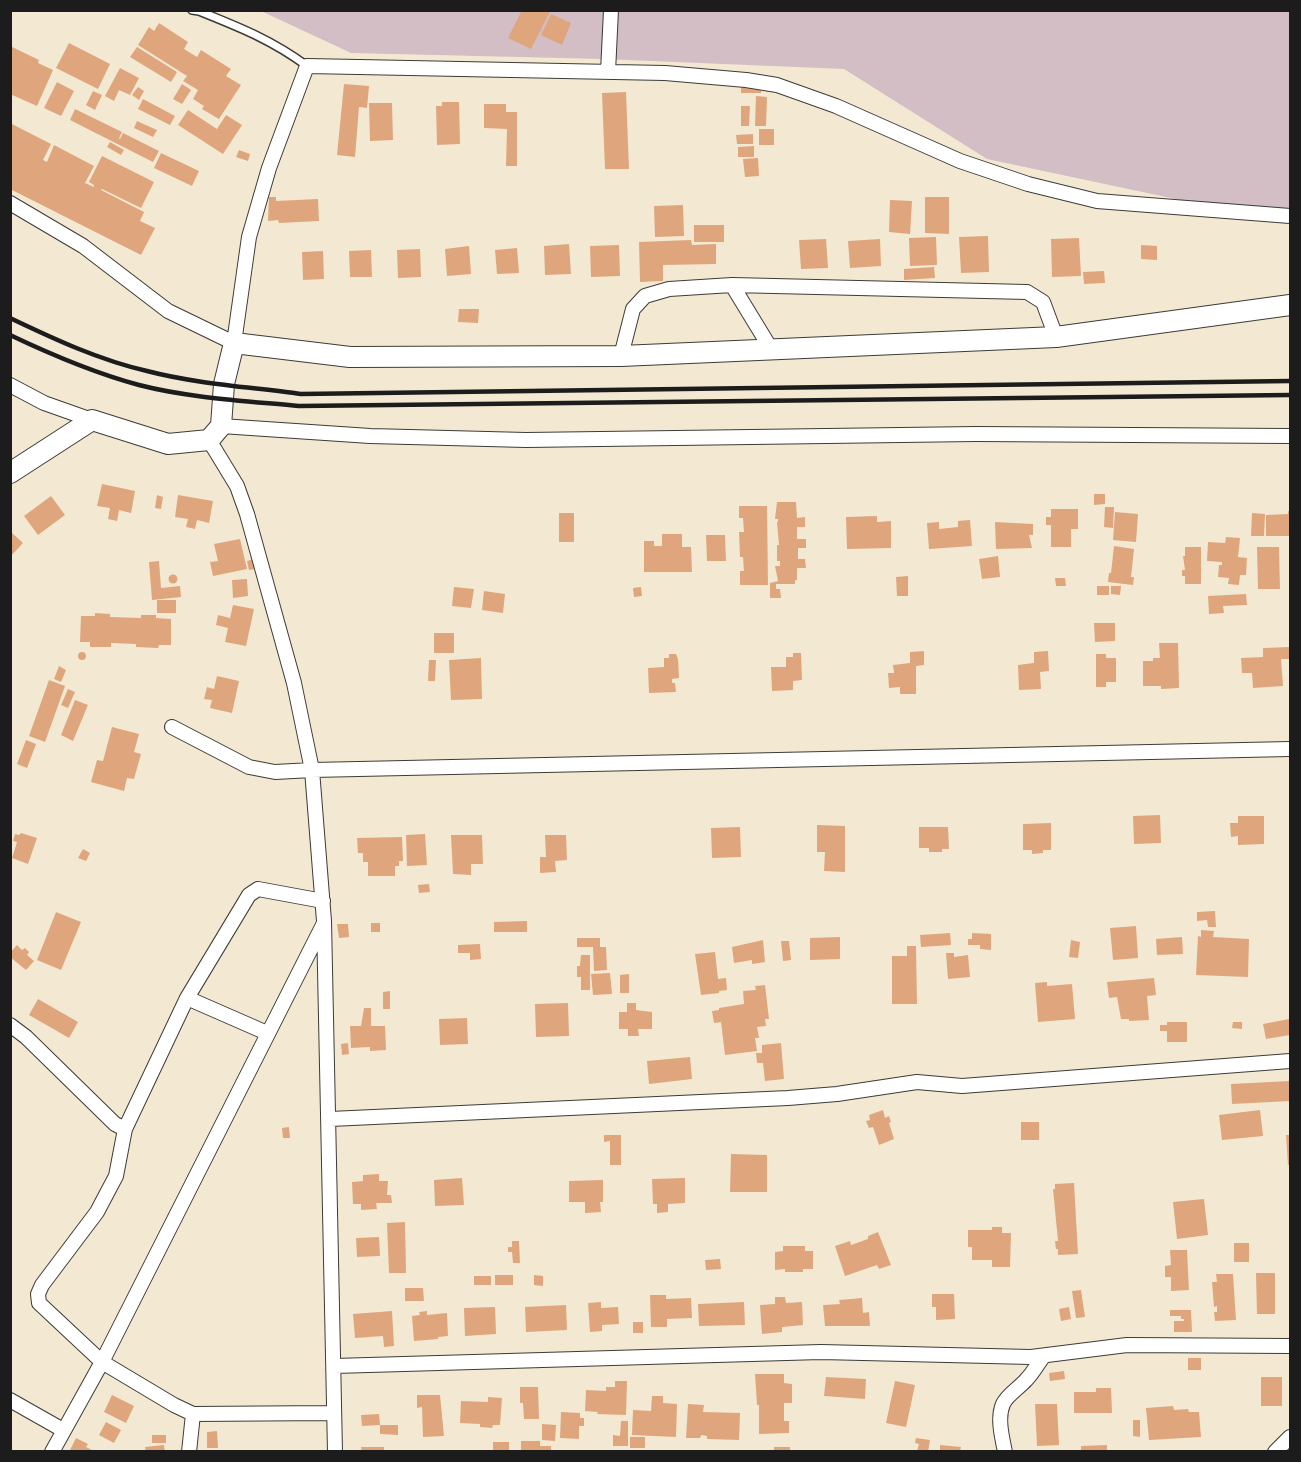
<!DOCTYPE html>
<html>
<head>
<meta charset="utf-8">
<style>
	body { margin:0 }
	#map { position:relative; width:1301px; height:1462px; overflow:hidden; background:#f3e9d2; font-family:"IM FELL DW Pica",serif }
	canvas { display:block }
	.frame { position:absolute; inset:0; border:12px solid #1c1c1c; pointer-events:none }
</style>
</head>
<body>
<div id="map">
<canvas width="1301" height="1462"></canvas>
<div class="frame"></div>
</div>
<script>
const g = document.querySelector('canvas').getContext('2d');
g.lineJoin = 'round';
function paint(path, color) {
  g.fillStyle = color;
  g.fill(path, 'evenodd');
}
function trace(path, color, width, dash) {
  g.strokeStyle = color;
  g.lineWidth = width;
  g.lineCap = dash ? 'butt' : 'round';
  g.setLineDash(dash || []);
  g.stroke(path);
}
const industrial = new Path2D(`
	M261 11H1290V208H1218L987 159 844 69 603 59 351 53Z`);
const building = new Path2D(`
	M522 10H551L531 49 508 38Z
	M551 14 571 23 562 45 541 35Z
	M159 23 188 42 184 49 197 57 201 50 231 69 226 76 241 85 219 119 202 109 204 106 193 99 198 90 183 81 187 76 138 45 149 27 154 31Z
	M69 43 110 64 98 89 56 68Z
	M10 46 39 60 38 63 53 70 37 106 10 94Z
	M137 47 177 72 171 82 130 57Z
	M120 68 139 78 130 95 119 90 114 101 105 96Z
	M57 82 74 91 61 116 44 108Z
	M741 83 761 84V93H741Z
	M182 84 191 90 182 104 173 99Z
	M344 84 369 86 367 108 359 107 355 157 337 155Z
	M138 87 144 91 139 100 132 95Z
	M93 91 102 95 95 110 86 105Z
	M626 92 629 169H605L602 93Z
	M756 96 767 97 766 126H755Z
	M143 99 175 116 170 125 138 109Z
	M442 102H459L460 144 437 145 436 106H442Z
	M369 103H392L393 140 370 141Z
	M484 104H506V112H517V166H506L507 129 484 128Z
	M741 106H750L749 126H741Z
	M75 109 122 132 119 138 120 139 123 133 159 151 153 162 70 120Z
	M188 110 217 129 226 115 242 125 223 154 178 125Z
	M137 121 157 130 153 137 134 128Z
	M10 123 51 144 43 160 47 162 54 145 94 166 85 183 94 187V185L89 182 102 156 154 182 141 208 102 189 101 190 144 212 140 221 155 228 141 255 10 189Z
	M759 129H774V145H759Z
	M753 134V144H737L736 135Z
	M110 142 124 150 121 155 107 147Z
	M754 146V157H738V147Z
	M239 150 250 154 248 161 236 157Z
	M161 153 199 171 192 186 154 168Z
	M758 158 759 176 745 177 743 159Z
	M269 197H276V201L318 199 319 221 279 223 278 220 268 221Z
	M925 197H949V234L925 233Z
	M890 200 912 201 910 234 889 232Z
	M683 205 684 236 655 237 654 206Z
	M694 225H724V242H694Z
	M988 236 989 272 961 273 959 237Z
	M936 237 937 265 910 266 909 238Z
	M1079 238 1081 276 1052 277 1051 239Z
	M826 239 828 268 801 269 799 240Z
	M880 239 881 266 850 268 848 241Z
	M691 240 692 245 716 244V264L663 265V281L640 282 639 242Z
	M569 244 571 274 545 275 544 246Z
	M619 245 620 276 591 277 590 246Z
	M1141 245 1157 246V260L1141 259Z
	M469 246 471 274 447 276 445 249Z
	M517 248 519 273 497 274 495 250Z
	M420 249 421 277 398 278 397 250Z
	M371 250 372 277H350L349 251Z
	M323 251 324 279 303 280 302 252Z
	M934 267 935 278 904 280V269Z
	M1104 271 1105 283 1084 284 1083 272Z
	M459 309H479L478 323 458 322Z
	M102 484 135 491 131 513 119 510 117 521 108 519 110 508 97 506Z
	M1094 494H1105V504L1094 505Z
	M157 495 163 497 161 509 155 508Z
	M178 495 213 501 209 523 197 520 195 529 186 527 188 519 175 517Z
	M51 496 65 515 38 535 24 516Z
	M777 502H796L797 518 805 517V527H797V539H806V548H798V559H805L806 568H797V580H795V584H776V589H780L781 598H770V583L778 581 775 566H780V561H777V545H779L777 522H778V519H775Z
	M739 506H767L768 585H740V571H744L743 557H740L739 532H744L743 518H739Z
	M1105 507H1114L1113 528 1104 527Z
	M1051 509H1078V529H1071V547H1051V525H1046V517H1051Z
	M1288 511H1290V536H1266V515L1288 514Z
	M1115 512 1138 514 1136 542 1113 540Z
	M559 513H574V542H559Z
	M1252 513 1265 514 1264 536H1251Z
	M877 516V522L891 521V548L847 549 846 517Z
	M970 520 972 546 929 549 927 523 939 522V529L958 527V521Z
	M995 522 1033 524V535H1029L1032 548 996 549Z
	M12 533 23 543 10 557V536Z
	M662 534H682V547H691L692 572H644V541H654V546H662Z
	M706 535H725L726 561H707Z
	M1226 537 1240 538 1238 557 1247 558 1246 575H1240L1239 585 1228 584 1229 578 1218 577 1219 565H1222V562L1207 561 1208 542 1225 543Z
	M240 539 247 569 213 576 210 562 218 561 214 544Z
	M1114 546 1134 549 1131 577H1134L1133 585 1108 582 1109 573H1111Z
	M1185 547H1201V584H1185V576H1182V570H1185L1183 556H1185Z
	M1257 547H1279L1280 589H1258Z
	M998 556 1000 577 982 579 979 559Z
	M257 558 260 568 249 570 247 561Z
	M159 561 161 588 180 586 181 597 152 600 149 562Z
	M168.5 579a4.5 4.5 0 1 1 9 0a4.5 4.5 0 1 1-9 0Z
	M908 576V596H897L896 577Z
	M1055 578H1065L1066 586H1056Z
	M247 579 248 596 233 598 232 580Z
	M1097 586H1109V595H1097Z
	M1111 586H1121L1120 595 1111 594Z
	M454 587 474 589 471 608 452 606Z
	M641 587 642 596 634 597 633 588Z
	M484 591 505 594 503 613 482 610Z
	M1246 594 1247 605 1223 606 1224 613 1209 614 1208 596Z
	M157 600H176V613H157Z
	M233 605 254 609 246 646 225 642 228 628 216 625 218 615 230 618Z
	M95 613 110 614V617L141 618V615H156V618L171 619V645H159L158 648 136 647V644L111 643V647H90V642H80L81 616H95Z
	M1094 623H1115V641L1095 642Z
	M434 633H454V653H434Z
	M1159 643H1178L1179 688 1161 689V686H1143V661H1153V658H1160Z
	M1289 647V659H1281L1283 686 1253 688 1252 673H1242L1241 658 1263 657V648Z
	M924 651V665L916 666V694H900V687L889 688 888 673H894L893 665 910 663V652Z
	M1048 651 1049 671 1040 672 1041 689 1019 690 1018 665 1034 663V652Z
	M78 656a4 4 0 1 1 8 0a4 4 0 1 1-8 0Z
	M793 653H801L802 680 793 681V690L772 691 771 667H786V657H793Z
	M669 654H676L678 659 679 678 672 679V683H675L676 692 649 693 648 668 664 667V658H669Z
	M1096 654H1106V658H1116V682H1106V687H1096Z
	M481 658 482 699 451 700 449 660Z
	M429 660H436L435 681H428Z
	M59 666 66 670 61 682 54 679Z
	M217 676 239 681 232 713 210 708 212 700 204 699 207 687 214 689Z
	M49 680 65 686 45 742 29 736Z
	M68 689 75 692 68 708 61 705Z
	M75 700 88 705 73 741 61 735Z
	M112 727 139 734 134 752 141 754 134 779 127 778 124 791 91 782 97 760 103 761Z
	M26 740 36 744 27 768 17 764Z
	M1160 815 1161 843 1134 844 1133 816Z
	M1238 816H1264V844L1238 845V836L1231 837 1230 823H1238Z
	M1051 823V850H1043V853L1032 854V850H1023V824Z
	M817 825 845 826V872L824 871 825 852H817Z
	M740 827 741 857 712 858 711 828Z
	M919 827H948L949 849H942V852H929V848H919Z
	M21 833 37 838 28 864 12 858 17 842 13 841 15 834 19 835Z
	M425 834 427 865 407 866 406 835Z
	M451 835H482L483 864H471V875L453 874Z
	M545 835H566L567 860 555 861 556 872 540 873V857H546Z
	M402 837 403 861H399V866H395V876H368V862H363V853H358L357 838Z
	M83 849 90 853 86 861 78 858Z
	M429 884 430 892 419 893 418 885Z
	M1215 911 1216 927H1208L1207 920 1197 921V912Z
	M56 912 81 922 61 970 37 960Z
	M527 921V932H494V922Z
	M371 923H380V932H371Z
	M337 924H348L349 937 339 938Z
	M1136 926 1138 958 1113 960 1110 928Z
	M1201 930 1214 931 1213 937 1249 939 1248 977 1196 975 1198 936 1201 937Z
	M950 933 951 945 921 947 920 935Z
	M972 933 991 934V950L980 949V945H968V939H972Z
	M840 937V959L810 960V938Z
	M1182 937 1183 954 1157 955 1156 939Z
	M577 938H600V947H606L607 970 594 971 593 947H577Z
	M763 940 765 962 752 964V960L734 963 732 947Z
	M1071 940 1080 942 1078 958 1069 957Z
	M781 941H789L791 960 783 961Z
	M480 944 481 959 470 960V953H458V945Z
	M17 945 22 950 25 948 29 952 27 955 34 961 26 970 10 957V953Z
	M907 946H916L917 1004H892V956H907Z
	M715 952 718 979 726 978 727 990 719 991V993L701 995 695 954Z
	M946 953H954V957L968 955 970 977 948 979Z
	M581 955H590V990H581V977H577V966H580Z
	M610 973 612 994 593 995 591 974Z
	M629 974V993H620V975Z
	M1154 978 1156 995 1147 996 1149 1020 1129 1021V1019H1121L1117 997 1109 998 1107 982Z
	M1047 982V986L1072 984 1075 1019 1038 1022 1035 983Z
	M765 985 769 1019H765L766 1026 757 1027 759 1038H755L757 1051 725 1055 721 1022 714 1023 712 1011 719 1010V1008L744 1004 743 991 756 990 755 986Z
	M390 991V1009H383V992Z
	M38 999 78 1022 69 1038 29 1015Z
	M568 1003 569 1036 536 1037 535 1004Z
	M627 1003H636V1010L652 1012V1029H638L639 1036H628V1029H619V1012H627Z
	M364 1008H371V1026H385L386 1050 370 1051V1047L351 1048 350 1026H361Z
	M467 1018 468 1044 440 1045 439 1019Z
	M1289 1019 1290 1035 1266 1039 1263 1024Z
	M1167 1022H1187V1042H1167V1031H1160V1025H1167Z
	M1233 1022H1242V1029L1232 1028Z
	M348 1043 349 1054 342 1055 341 1044Z
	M781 1043 784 1079 765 1081 763 1063H757L756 1053H762V1045Z
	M690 1057 692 1079 649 1084 647 1061Z
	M1290 1081V1101L1232 1104 1231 1084Z
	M883 1110 885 1118 889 1116 891 1122 889 1123 894 1139 879 1145 873 1127 869 1128 866 1121 870 1120 869 1115Z
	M1260 1110 1263 1136 1222 1140 1219 1115Z
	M1021 1122H1039V1140H1021Z
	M289 1127 290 1138H283L282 1128Z
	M604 1135H621V1165H610V1141L604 1142Z
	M1286 1135H1290V1164L1288 1165Z
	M731 1154 767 1155V1192H730Z
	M379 1174V1181H388L387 1195H391L392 1203H376L377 1209 361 1210V1204H353L352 1182 363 1181V1175Z
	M462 1178 464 1205 435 1206 434 1180Z
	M685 1178V1203L668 1204V1212L657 1213V1204H653L652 1179Z
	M603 1180V1202H600L601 1212 585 1213V1202H569V1181Z
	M1074 1183 1078 1254 1058 1255V1249H1056L1055 1241H1058L1053 1189H1055V1184Z
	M1204 1199 1208 1235 1177 1239 1173 1202Z
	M405 1222 406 1273H389L387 1223Z
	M992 1227H1002V1233H1011L1010 1267H992V1260H972V1247H968V1230H992Z
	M878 1232 891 1265 879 1269 877 1265 845 1276 835 1246 850 1241 851 1245 868 1239V1236Z
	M379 1237 380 1256 357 1257 356 1238Z
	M512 1241H519L520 1263H513L512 1252H508V1247H512Z
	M1234 1243H1249V1262H1234Z
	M783 1246H805V1251H813V1269H803V1272H785V1269L775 1270V1252L783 1251Z
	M1170 1250H1187L1189 1290 1171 1291V1277H1165V1266L1171 1265Z
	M720 1259 721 1269 706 1270 705 1260Z
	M1256 1273H1275V1314H1257Z
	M1216 1274H1233L1236 1320 1215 1321 1214 1312H1217V1306L1214 1307 1212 1282H1217Z
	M495 1275H513V1285H495Z
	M534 1275 543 1276V1286L534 1285Z
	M474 1276H491V1285H474Z
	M405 1288H423L424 1301H405Z
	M1081 1290 1085 1317 1076 1318 1072 1291Z
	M932 1294H954L955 1319 936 1320V1307H932Z
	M650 1295H666V1299L691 1298 692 1318 667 1319V1327H651Z
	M775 1297H785L786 1303 802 1302 803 1325 782 1327V1332L762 1334 760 1305 775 1304Z
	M862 1298 863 1313 869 1312 870 1326H825L823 1305 840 1304 839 1300Z
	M601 1302V1308L618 1307 619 1324 602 1325V1331L590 1332 588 1303Z
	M744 1302 745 1325 699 1326 698 1304Z
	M566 1305 567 1330 526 1332 525 1307Z
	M495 1307 496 1334 465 1336 464 1308Z
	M1069 1307 1071 1319 1061 1321 1059 1309Z
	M1170 1310H1191L1192 1332H1174V1321H1184V1319H1181V1316H1170Z
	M392 1311 394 1346 384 1347 383 1336 355 1338 353 1314Z
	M427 1311V1315L447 1313 448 1336 438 1337V1339L414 1341 412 1316 420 1315 419 1312Z
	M633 1322H643V1333H633Z
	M1188 1358H1201V1370H1188Z
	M1064 1371 1065 1379 1050 1381 1049 1373Z
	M755 1374H784V1383L792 1384V1403H784V1421H789V1433L759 1434V1405H757Z
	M826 1377 866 1379 865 1399 824 1396Z
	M1261 1377H1282V1406H1261Z
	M615 1381H627L626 1415 597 1414 598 1412 585 1411 586 1390 606 1391V1387H615Z
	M895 1381 915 1385 906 1427 886 1423Z
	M520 1387H538L539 1419H524L523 1403H520Z
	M1096 1388H1111L1112 1413H1074V1392H1096Z
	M112 1395 134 1406 126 1423 104 1412Z
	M417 1395H440L444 1436 423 1437 422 1407 417 1408Z
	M652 1396H663V1403L677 1404 676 1437 632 1435 633 1410 651 1411Z
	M488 1397 502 1398 500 1425H493L492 1428 480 1427V1424L460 1423 461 1401 488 1402Z
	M688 1404 704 1405 703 1412 740 1413 739 1440 707 1439V1436L701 1435 700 1438H686Z
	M1035 1404H1057L1059 1445 1037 1446Z
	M1173 1406 1174 1410 1188 1409 1189 1412H1199L1201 1437 1149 1440 1146 1408Z
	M561 1412 580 1413V1418H584V1426H579V1439L560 1438Z
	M379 1414 380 1425 362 1426 361 1415Z
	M1133 1420H1140V1437L1133 1436Z
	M621 1421H628V1446H613V1435L620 1436Z
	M106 1422 121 1430 114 1443 99 1435Z
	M542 1424 556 1425 555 1441 542 1440Z
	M380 1425H398V1435L380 1434Z
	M217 1431 218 1448H207V1432Z
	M152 1435H166V1443H152Z
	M630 1437H645V1448H630Z
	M76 1438 88 1444 86 1447 96 1452H69Z
	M916 1438 930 1440 928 1452 917 1451 919 1444 915 1443Z
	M521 1441H540V1446H551V1452H521Z
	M493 1442H509V1452H493Z
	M164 1445 165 1452H146L145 1447Z
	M940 1445 961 1447 960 1452H940Z
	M1107 1445V1452H1081V1446Z
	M361 1447H384V1452H362Z
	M774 1447H790V1452H774Z`);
const lane = new Path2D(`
	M192 10 199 11C239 27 272 40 307 66`);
const street = new Path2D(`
	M608 72 611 10
	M10 203 83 246 168 311 234 343 249 237 269 168 307 66 665 73 746 80 777 85 836 106 960 161 1028 184 1097 201 1290 216
	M732 285 771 349
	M621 356 633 309 645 296 669 289 732 285 1027 292 1043 302 1056 337
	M10 385 44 403 92 420
	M221 426 370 436 526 440 976 434 1290 436
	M209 440 237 486 247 514 294 683 312 770 324 921 335 1452
	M172 727 249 767 275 772 312 770 1290 749
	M323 901 258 889 249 895 187 998 125 1129 116 1176 97 1212 42 1285 38 1294 39 1303 102 1362 174 1405 193 1414 333 1413
	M187 998 267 1033
	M10 1025 26 1037 115 1124 125 1129
	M330 1119 788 1098 837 1094 917 1082 962 1086 1290 1061
	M334 1366 821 1352 1031 1357 1127 1345 1290 1346
	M10 1400 63 1430
	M52 1452 102 1362 324 923
	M189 1452 193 1414
	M1005 1452C1002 1437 997 1418 1003 1404 1007 1395 1019 1388 1026 1380 1033 1373 1037 1365 1043 1357
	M1275 1452 1290 1437`);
const secondary = new Path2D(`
	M10 473 92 420 168 444 209 440 221 426 224 384 234 343 350 357 621 356 1056 337 1290 305`);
const rail = new Path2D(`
	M10 318C54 339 99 360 147 371 197 384 250 387 301 394L1290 381
	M10 335C52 355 94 373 139 385 189 398 247 401 299 406L1290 395`);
paint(industrial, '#d2bec4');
paint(building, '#dfa67d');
trace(lane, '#3c3b37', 10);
trace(street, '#3c3b37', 16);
trace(secondary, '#3c3b37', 22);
trace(lane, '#fff', 7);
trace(street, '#fff', 14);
trace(secondary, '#fff', 20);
trace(rail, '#1c1c1c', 4.5);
</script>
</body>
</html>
